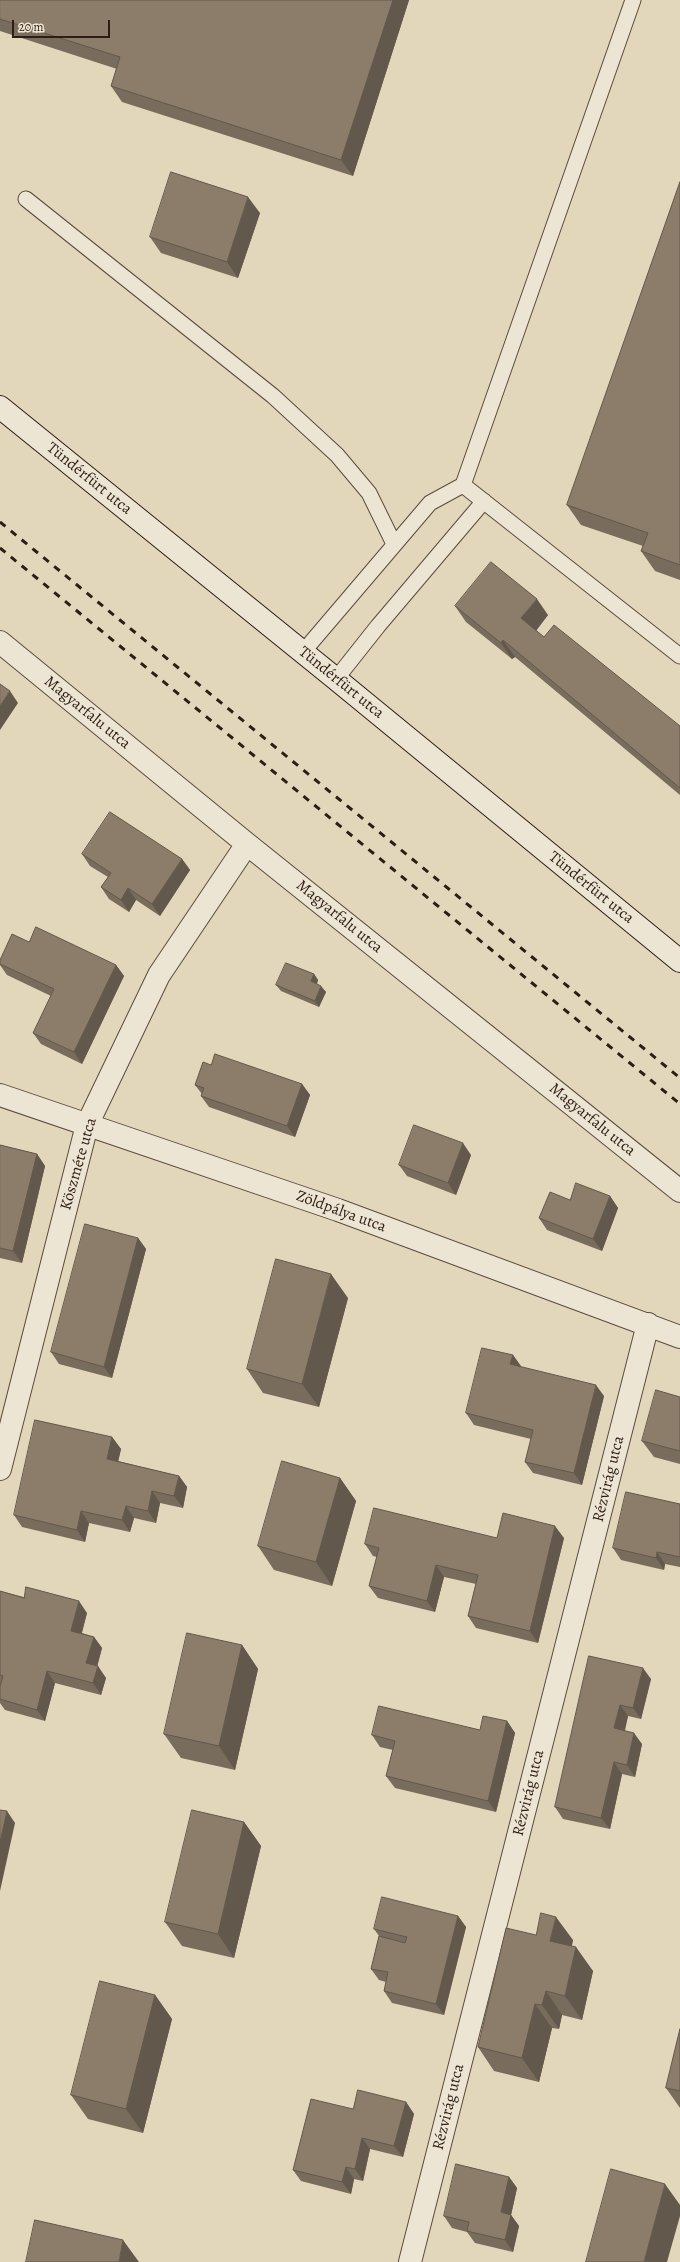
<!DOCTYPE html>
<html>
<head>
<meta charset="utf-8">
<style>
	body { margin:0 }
	#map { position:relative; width:680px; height:2262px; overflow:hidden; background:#e3d7bb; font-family:Alegreya,serif }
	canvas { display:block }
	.scale { position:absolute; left:12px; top:20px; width:98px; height:18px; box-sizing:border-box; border:2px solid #2e1c15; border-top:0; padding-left:5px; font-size:12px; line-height:14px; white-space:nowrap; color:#2e1c15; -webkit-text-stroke:3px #ede5d3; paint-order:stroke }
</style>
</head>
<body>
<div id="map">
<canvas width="680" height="2262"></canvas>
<div class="scale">20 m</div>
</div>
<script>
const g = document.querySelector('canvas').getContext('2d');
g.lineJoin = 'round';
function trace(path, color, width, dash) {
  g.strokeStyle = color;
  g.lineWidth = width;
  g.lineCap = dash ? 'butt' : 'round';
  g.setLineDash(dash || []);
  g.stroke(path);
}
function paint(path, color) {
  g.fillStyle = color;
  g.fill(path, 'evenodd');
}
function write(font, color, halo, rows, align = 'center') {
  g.font = font + ' Alegreya,serif';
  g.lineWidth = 3;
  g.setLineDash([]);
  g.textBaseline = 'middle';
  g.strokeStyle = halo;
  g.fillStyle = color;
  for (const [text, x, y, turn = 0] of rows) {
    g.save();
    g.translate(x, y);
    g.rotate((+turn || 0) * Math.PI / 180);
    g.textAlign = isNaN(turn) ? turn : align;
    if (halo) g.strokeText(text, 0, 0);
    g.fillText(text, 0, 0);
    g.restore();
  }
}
const lane = new Path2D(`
	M633 0 463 485 680 656
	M26 199 273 396 337 455 369 493 394 544
	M303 652 430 503 463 485
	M336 679 378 626 484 501`);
const street = new Path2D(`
	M0 642 247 844 680 1191
	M0 1095 338 1210 680 1337
	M0 1469 87 1125 159 975 247 844
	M410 2262 648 1324`);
const secondary = new Path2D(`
	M0 407 336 679 680 961`);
const rail = new Path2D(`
	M0 522 680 1078
	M0 548 680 1104`);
const wall = new Path2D(`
	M0 0H409L353 176 122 102 111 86 117 69 0 31Z
	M680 182V580L655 571 641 551 643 546 581 525 567 505Z
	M260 213 238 278 161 253 150 237Z
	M455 606 548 615 536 630 544 637 680 726V795L515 657 512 659 466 622Z
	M82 854 182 859 190 870 160 916 136 900 129 912 109 899 101 887 108 877 90 866Z
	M0 960 116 965 124 976 82 1064 41 1044 33 1033 51 996 7 975 0 965Z
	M314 974 318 980 317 984 326 992 319 1007 281 991 276 985Z
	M211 1065 302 1084 310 1095 295 1137 209 1107 201 1096 202 1094 195 1085Z
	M0 1145 37 1154 45 1166 22 1263 0 1258Z
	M471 1155 456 1195 407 1176 399 1165Z
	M610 1196 618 1208 602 1251 547 1230 539 1218 570 1200Z
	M138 1238 146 1249 112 1378 59 1364 51 1352Z
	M348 1298 319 1407 263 1393 247 1369Z
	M513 1355 521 1367 604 1396 582 1485 533 1473 525 1462 531 1439 474 1425 466 1413Z
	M680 1397V1464L654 1457 642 1441Z
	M112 1437 121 1449 118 1461 179 1476 187 1487 183 1508 160 1503 156 1523 134 1518 130 1532 89 1523 85 1542 22 1527 14 1515Z
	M340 1478 356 1501 332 1586 274 1570 258 1546Z
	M680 1504V1567L665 1564 664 1570 621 1560 613 1548Z
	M497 1538H564L538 1643 476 1628 468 1616 476 1584 444 1577 435 1612 378 1598 369 1586 377 1557 373 1556 365 1544Z
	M0 1591 87 1613 82 1633 94 1637 102 1648 97 1666 106 1678 101 1695 55 1683 45 1721 5 1710 0 1703V1687L1 1685 0 1684Z
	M242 1645 258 1669 235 1770 181 1758 164 1734Z
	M589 1656 651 1679 641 1719 628 1716 625 1731 642 1744 635 1777 622 1774 610 1829 563 1819 555 1807Z
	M507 1721 515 1733 496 1812 395 1788 386 1776 393 1750 380 1747 372 1735 480 1730Z
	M244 1822 261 1846 234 1958 182 1946 165 1922Z
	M458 1916 466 1927 444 2015 392 2003 384 1991 386 1982 379 1980 371 1969 379 1936 374 1929Z
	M536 1935 573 1940 572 1946 593 1971 582 2020 562 2015 559 2029 552 2028 539 2082 494 2071 478 2047Z
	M155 1995 172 2019 143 2133 88 2119 71 2095Z
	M680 2029V2108L666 2088Z
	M406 2102 414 2114 403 2157 370 2149 363 2181 354 2179 351 2194 301 2181 293 2170 353 2109Z
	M509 2177 517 2188 511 2215 519 2226 513 2252 475 2243 467 2232 452 2228 444 2216Z`);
const shadedWall = new Path2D(`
	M393 0H409L353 176 341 160Z
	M248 197 260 213 238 278 227 262Z
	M537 599 548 615 533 635 521 618Z
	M503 640 515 657 512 659 501 643Z
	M10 691 18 703 0 730V706Z
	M182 859 190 870 160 916 152 904Z
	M128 888 136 900 129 912 121 900Z
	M116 965 124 976 82 1064 74 1052Z
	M314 974 318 980 315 988 311 981Z
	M321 986 326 992 319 1007 315 1001Z
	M302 1084 310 1095 295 1137 287 1126Z
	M463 1143 471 1155 456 1195 448 1183Z
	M37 1154 45 1166 22 1263 13 1251Z
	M610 1196 618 1208 602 1251 593 1239Z
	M138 1238 146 1249 112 1378 104 1367Z
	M331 1274 348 1298 319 1407 302 1384Z
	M513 1355 521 1366 518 1376 510 1364Z
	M596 1385 604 1396 582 1485 574 1473Z
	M112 1437 121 1449 116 1471 107 1459Z
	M179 1476 187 1487 183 1508 174 1496Z
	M340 1478 356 1501 332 1586 316 1562Z
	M152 1491 160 1503 156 1523 148 1511Z
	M126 1506 134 1518 130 1532 122 1520Z
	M81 1511 89 1523 85 1542 77 1530Z
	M555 1526 564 1538 538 1643 530 1631Z
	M657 1552 665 1564 664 1570 656 1558Z
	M436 1565 444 1577 435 1612 427 1601Z
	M79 1601 87 1613 79 1642 71 1631Z
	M94 1637 102 1648 95 1675 86 1663Z
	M242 1645 258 1669 235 1770 219 1746Z
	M98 1666 106 1678 101 1695 93 1683Z
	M643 1668 651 1679 641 1719 633 1708Z
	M47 1671 55 1683 45 1721 37 1710Z
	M620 1705 628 1716 622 1740 614 1728Z
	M507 1721 515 1733 496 1812 488 1801Z
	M634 1733 642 1744 635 1777 627 1765Z
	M614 1762 622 1774 610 1829 601 1818Z
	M7 1811 15 1823 0 1891V1842Z
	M244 1822 261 1846 234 1958 218 1934Z
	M458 1916 466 1927 444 2015 436 2004Z
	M556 1917 573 1940 567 1965 550 1941Z
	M576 1947 593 1971 582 2020 565 1996Z
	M546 1991 562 2015 559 2029 542 2005Z
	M155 1995 172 2019 143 2133 126 2109Z
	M535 2004 552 2028 539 2082 522 2058Z
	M406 2102 414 2114 403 2157 394 2146Z
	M362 2138 370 2149 363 2181 355 2169Z
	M346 2167 354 2179 351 2194 342 2182Z
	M509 2177 517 2188 509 2224 501 2212Z
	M665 2184 680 2205V2216L667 2262H644Z
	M511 2215 519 2226 513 2252 505 2240Z
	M123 2240 139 2262H119Z`);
const building = new Path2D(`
	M0 0H393L341 160 111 86 120 57 0 19Z
	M171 172 248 197 227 262 150 237Z
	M680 182V565L641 551 648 533 567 505Z
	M491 562 537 599 521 618 544 637 554 625 680 726V788L503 640 501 643 455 606Z
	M0 684 10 691 0 706Z
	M110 812 182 859 152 904 128 888 121 900 101 887 111 873 82 854Z
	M36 927 116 965 74 1052 33 1033 54 989 0 964V960L12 934 29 942Z
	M286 963 314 974 311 981 321 986 315 1001 276 985Z
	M215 1054 302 1084 287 1126 201 1096 204 1088 195 1085 203 1062 211 1065Z
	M414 1125 463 1143 448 1183 399 1165Z
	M0 1145 37 1154 13 1251 0 1248Z
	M576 1183 610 1196 593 1239 539 1218 550 1192 570 1200Z
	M85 1224 138 1238 104 1367 51 1352Z
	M276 1259 331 1274 302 1384 247 1369Z
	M482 1348 513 1355 510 1364 596 1385 574 1473 525 1462 533 1430 466 1413Z
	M656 1390 680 1397V1451L642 1441Z
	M35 1420 112 1437 107 1459 179 1476 174 1496 152 1491 148 1511 126 1506 122 1520 81 1511 77 1530 14 1515Z
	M282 1461 340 1478 316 1562 258 1546Z
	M626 1492 680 1504V1557L657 1552 656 1558 613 1548Z
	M374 1508 497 1538 503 1513 555 1526 530 1631 468 1616 478 1575 436 1565 427 1601 369 1586 379 1548 365 1544Z
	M26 1587 79 1601 71 1631 94 1637 86 1663 98 1666 93 1683 47 1671 37 1710 0 1699V1687L3 1676 0 1675V1591L24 1598Z
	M187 1633 242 1645 219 1746 164 1734Z
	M589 1656 643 1668 633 1708 620 1705 614 1728 634 1733 627 1765 614 1762 601 1818 555 1807Z
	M379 1706 480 1730 483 1716 507 1721 488 1801 386 1776 395 1741 372 1735Z
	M0 1810 7 1811 0 1842Z
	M192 1810 244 1822 218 1934 165 1922Z
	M382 1897 458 1916 436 2004 384 1991 388 1972 371 1969 379 1936 405 1943 407 1937 374 1929Z
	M541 1913 556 1917 550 1941 576 1947 565 1996 546 1991 542 2005 535 2004 522 2058 478 2047 506 1928 536 1935Z
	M100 1981 155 1995 126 2109 71 2095Z
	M680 2029V2091L666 2088Z
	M358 2090 406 2102 394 2146 362 2138 355 2169 346 2167 342 2182 293 2170 311 2099 353 2109Z
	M456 2164 509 2177 501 2212 511 2215 505 2240 467 2231 469 2222 444 2216Z
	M611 2169 665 2184 644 2262H586Z
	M35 2220 123 2240 119 2262H26Z`);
const streetNames = [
	["Tündérfürt utca",89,479,39],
	["Tündérfürt utca",341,683,39],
	["Magyarfalu utca",87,713,39],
	["Tündérfürt utca",591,888,39],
	["Magyarfalu utca",339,917,39],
	["Magyarfalu utca",592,1120,39],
	["Köszméte utca",79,1164,-74],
	["Zöldpálya utca",341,1212,20],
	["Rézvirág utca",609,1479,-76],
	["Rézvirág utca",529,1793,-76],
	["Rézvirág utca",449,2107,-76]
];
trace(lane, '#5b4b3e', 17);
trace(street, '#5b4b3e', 24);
trace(secondary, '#2e1c15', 24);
trace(lane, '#ede5d3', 15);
trace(street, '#ede5d3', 22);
trace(secondary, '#ede5d3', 22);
trace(rail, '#2e1c15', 3, [7, 7]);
paint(wall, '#786c5c');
paint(shadedWall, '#62584b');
paint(building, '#8c7d6b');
trace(building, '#62584b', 1);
write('16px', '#2e1c15', '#ede5d3', streetNames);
</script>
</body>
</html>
